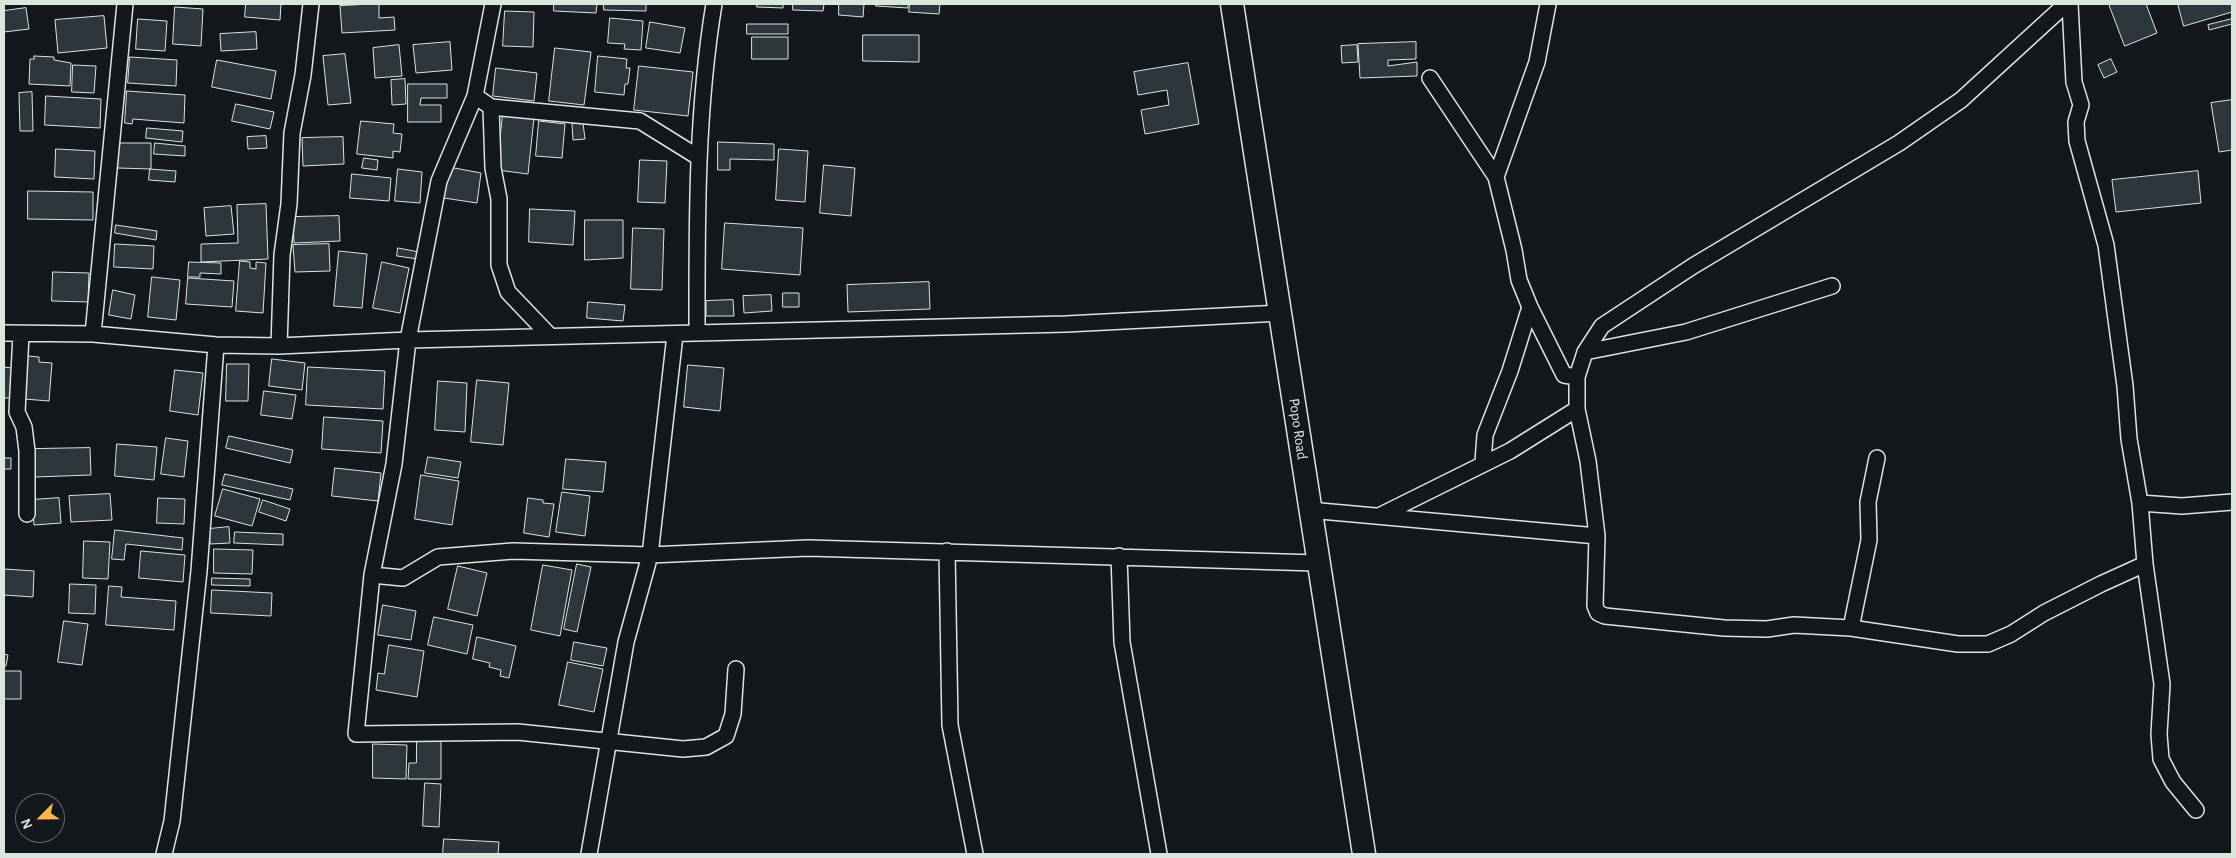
<!DOCTYPE html>
<html>
<head>
<meta charset="utf-8">
<style>
	body { margin:0 }
	#map { position:relative; width:2236px; height:858px; overflow:hidden; background:#14181c; font-family:"Alegreya Sans",sans-serif }
	canvas { display:block }
	.frame { position:absolute; inset:0; border:5px solid #d8e6dc; pointer-events:none }
	.north { position:absolute; left:15px; top:793px; width:50px; height:50px; box-sizing:border-box; background:#14181c; border:1px solid #626a69; border-radius:50%; rotate:247deg; font-size:14px; font-weight:700; line-height:20px; text-align:center; color:#d8e6dc }
	.north::after { content:''; display:block; margin:auto; width:18px; height:22px; background:#ffb74d; clip-path:polygon(50% 0,100% 100%,50% 72%,0 100%) }
</style>
</head>
<body>
<div id="map">
<canvas width="2236" height="858"></canvas>
<div class="frame"></div>
<div class="north">N</div>
</div>
<script>
const g = document.querySelector('canvas').getContext('2d');
g.lineJoin = 'round';
function paint(path, color) {
  g.fillStyle = color;
  g.fill(path, 'evenodd');
}
function trace(path, color, width, dash) {
  g.strokeStyle = color;
  g.lineWidth = width;
  g.lineCap = dash ? 'butt' : 'round';
  g.setLineDash(dash || []);
  g.stroke(path);
}
function write(font, color, halo, rows, align = 'center') {
  g.font = font + ' "Alegreya Sans",sans-serif';
  g.lineWidth = 4;
  g.setLineDash([]);
  g.textBaseline = 'middle';
  g.strokeStyle = halo;
  g.fillStyle = color;
  for (const [text, x, y, turn = 0] of rows) {
    g.save();
    g.translate(x, y);
    g.rotate((+turn || 0) * Math.PI / 180);
    g.textAlign = isNaN(turn) ? turn : align;
    if (halo) g.strokeText(text, 0, 0);
    g.fillText(text, 0, 0);
    g.restore();
  }
}
const building = new Path2D(`
	M246 4H281L280 20 245 17Z
	M379 4V18L394 17 395 30 342 33 340 6Z
	M554 4H597L596 13 554 11Z
	M604 4H646V11L604 10Z
	M757 4H783V8L757 7Z
	M793 4H824L823 11 793 10Z
	M839 4H864L863 17 839 15Z
	M876 4H908V8L876 6Z
	M910 4H940L939 14 909 12Z
	M2109 4H2146L2157 33 2125 46Z
	M2178 4H2232V12L2184 26Z
	M175 7 203 9 201 46 173 44Z
	M26 8 29 29 4 32V11Z
	M505 11 534 12 533 47 503 46Z
	M104 16 107 48 58 53 55 20Z
	M610 18 643 21 641 50 624 49 625 44 608 43Z
	M138 19 167 21 165 51 136 49Z
	M2232 19V24L2209 30 2208 25Z
	M650 22 685 28 680 53 646 48Z
	M747 24H788V34H747Z
	M256 32 257 49 221 51 220 34Z
	M863 35H919V62L863 61Z
	M752 37H788V59H752Z
	M450 42 452 70 416 73 413 45Z
	M1416 42V59L1388 60V66L1417 62V76L1360 78 1358 44Z
	M399 45 402 76 375 78 373 48Z
	M1357 45 1358 62 1342 63 1341 46Z
	M555 48 591 52 584 105 549 101Z
	M345 54 351 103 328 105 323 56Z
	M34 56 54 57V60L71 63 70 86 29 84 30 59H34Z
	M598 56 627 59 626 68H630L628 84H625L624 95 595 92Z
	M130 57 177 60 176 86 128 83Z
	M2111 59 2117 72 2104 78 2098 65Z
	M217 60 276 71 271 99 212 87Z
	M1188 63 1199 124 1145 134 1141 110 1169 105 1167 90 1138 95 1134 72Z
	M73 65 96 66 94 93 72 92Z
	M639 66 693 72 688 116 634 110Z
	M496 68 537 73 534 101 493 96Z
	M405 79 406 104 392 105 391 80Z
	M408 84H447V98H421L420 105H441V122H408Z
	M127 91 185 95 184 123 133 119 132 124 125 123Z
	M32 92 33 131H20L19 93Z
	M46 96 101 99 100 128 45 125Z
	M2232 100V150L2219 152 2211 103Z
	M236 104 274 112 270 129 232 121Z
	M503 114 534 118 528 174 497 170Z
	M361 121 394 124 393 133 402 134 400 152 393 151V158L357 154Z
	M539 121 565 124 562 158 536 156Z
	M583 123 585 139 573 140 572 124Z
	M147 128 183 131 182 142 146 138Z
	M266 136 267 148 248 149 247 137Z
	M343 137 344 164 303 166 302 138Z
	M718 142 774 144V160L730 159V170H718Z
	M118 143H151V169L118 168Z
	M155 143 185 146V156L154 154Z
	M56 149 95 151 94 179 55 177Z
	M779 149 808 151 805 202 776 200Z
	M364 158 378 160 377 170 362 168Z
	M640 160 667 161 665 203 638 202Z
	M824 165 855 168 851 216 820 213Z
	M449 167 481 173 477 203 444 198Z
	M150 169 176 171 175 182 149 180Z
	M398 169 422 172 420 203 395 201Z
	M2198 171 2201 203 2116 212 2112 180Z
	M352 174 391 178 389 201 350 198Z
	M28 191 93 192V220L28 219Z
	M266 204 268 259 201 262V244L238 243 237 205Z
	M231 206 234 234 206 236 204 208Z
	M530 209 575 211 573 245 529 242Z
	M339 216 340 241 294 243 293 217Z
	M585 220H623V258L585 260Z
	M725 223 803 228 800 275 722 269Z
	M116 225 157 231 156 240 115 233Z
	M633 228 664 229 662 290 631 289Z
	M115 244 154 246 153 269 114 267Z
	M329 244 330 271 295 272 293 245Z
	M398 248 419 252 418 259 397 256Z
	M339 251 367 254 362 308 334 306Z
	M240 261 250 262V268L256 269V262L266 263 263 313 236 311Z
	M189 262 221 263V274L200 273V277H188Z
	M382 262 409 268 400 313 373 308Z
	M53 272 89 273 88 302 52 301Z
	M152 277 180 280 176 320 148 317Z
	M188 278 234 281 232 307 186 304Z
	M929 282 930 309 848 312 847 285Z
	M113 290 135 295 131 319 109 315Z
	M783 293H799V307H783Z
	M771 295 772 311 744 313 743 296Z
	M733 300 734 316H706V301Z
	M588 302 625 305 623 321 587 318Z
	M27 356 39 357V362L52 363 49 401 24 399Z
	M272 359 305 363 302 390 269 386Z
	M227 364H249L248 401H226Z
	M688 365 724 368 720 411 684 407Z
	M4 367 12 368 10 398H4Z
	M308 367 385 371 383 409 306 405Z
	M175 370 203 373 198 415 170 411Z
	M477 380 509 383 503 445 471 442Z
	M438 381 467 383 465 432 435 430Z
	M264 391 296 395 292 419 261 415Z
	M324 417 383 421 381 453 322 449Z
	M229 436 293 450 290 463 226 448Z
	M166 438 188 441 184 477 161 474Z
	M117 444 157 447 154 480 115 476Z
	M90 448 91 475 35 477 34 449Z
	M428 457 461 462 458 478 425 473Z
	M4 458H11V469H4Z
	M566 459 606 462 603 492 563 489Z
	M335 468 381 473 378 501 332 496Z
	M225 474 293 489 290 500 222 485Z
	M421 475 459 481 452 525 415 519Z
	M223 489 260 499 252 526 215 516Z
	M562 492 590 496 585 536 556 532Z
	M110 494 112 520 71 522 69 496Z
	M59 498 61 523 34 525 32 500Z
	M158 498 185 499 184 524 157 523Z
	M528 498 543 500V503L554 504 549 537 524 533Z
	M263 500 290 509 286 521 259 512Z
	M229 527 230 543 210 544 209 529Z
	M115 530 183 538 182 550 126 544 124 560 112 559Z
	M235 532 283 534V545L234 543Z
	M84 541 110 542 108 579 83 578Z
	M214 549 253 550 252 574 214 573Z
	M141 551 185 555 183 582 139 578Z
	M577 564 591 567 577 632 564 629Z
	M543 565 572 570 560 636 531 630Z
	M458 566 487 573 477 616 448 609Z
	M4 569 34 571 33 597 4 595Z
	M212 578 250 579V586L212 585Z
	M70 584 96 585 95 614 69 613Z
	M109 586 122 587 121 597 176 601 174 630 106 625Z
	M212 590 272 593 271 616 211 613Z
	M383 605 416 611 411 640 378 635Z
	M434 617 473 625 467 654 428 645Z
	M64 621 88 624 82 665 58 662Z
	M477 637 516 646 509 678 500 676 501 670 489 667 490 663 473 659Z
	M574 642 607 648 603 666 571 660Z
	M389 645 424 651 417 697 376 690 378 673 384 674Z
	M4 654 8 655 6 666H4Z
	M568 662 603 669 594 712 559 705Z
	M4 671H21V699H4Z
	M417 740 441 741V779H408L409 763H416Z
	M373 744 407 745 406 779 373 778Z
	M425 783 441 784 439 827 423 826Z
	M444 839 499 842 498 854H443Z`);
const street = new Path2D(`
	M2066 4 1961 100 1899 143 1693 266 1602 326 1585 352 1577 377V409L1588 461 1597 536 1595 606 1598 613 1605 616 1724 628 1767 629 1794 625 1851 628 1958 644H1988L2011 634 2044 613 2101 584 2145 564
	M2070 4 2074 82 2081 105 2076 122 2077 141 2106 245 2125 386 2129 439 2140 503 2145 564 2162 684 2159 734 2161 759 2173 782 2196 810
	M1430 78 1496 177 1514 250 1519 280 1530 307 1564 375 1577 377
	M475 96 491 107 493 168 499 199V265L508 292 550 336
	M491 107 640 121 698 157
	M1496 177 1537 62 1548 4
	M4 333 93 334 216 345 279 346 408 340 1066 324 1281 313
	M697 333C697 223 696 113 714 4
	M21 334 17 412 24 427 27 451V514
	M93 334 125 4
	M279 346 282 255 289 204 292 133 303 75 311 4
	M1585 352 1686 332 1832 286
	M1483 462 1485 435 1510 371 1530 307
	M2140 503 2182 506 2232 502
	M1309 510 1597 536
	M1379 516 1510 451 1577 409
	M947 551 950 725 975 854
	M1119 556 1122 642 1159 854
	M372 575 394 464 408 340 439 181 475 96 493 4
	M1851 628 1869 540 1868 502 1877 458
	M736 669 733 714 726 736 706 747 683 749 518 732 356 734 372 575 403 578 438 557 513 551 650 555 808 548 1317 563
	M164 854 172 821 199 571 216 345
	M589 854 626 642 650 555 675 335`);
const secondary = new Path2D(`
	M1232 4 1364 854`);
const streetNames = [
	["Popo Road",1298,429,82]
];
paint(building, '#2c363c');
trace(building, '#d8e6dc', 1);
trace(street, '#d8e6dc', 18);
trace(secondary, '#d8e6dc', 25);
trace(street, '#14181c', 15);
trace(secondary, '#14181c', 22);
write('15px', '#d8e6dc', '#14181c', streetNames);
</script>
</body>
</html>
